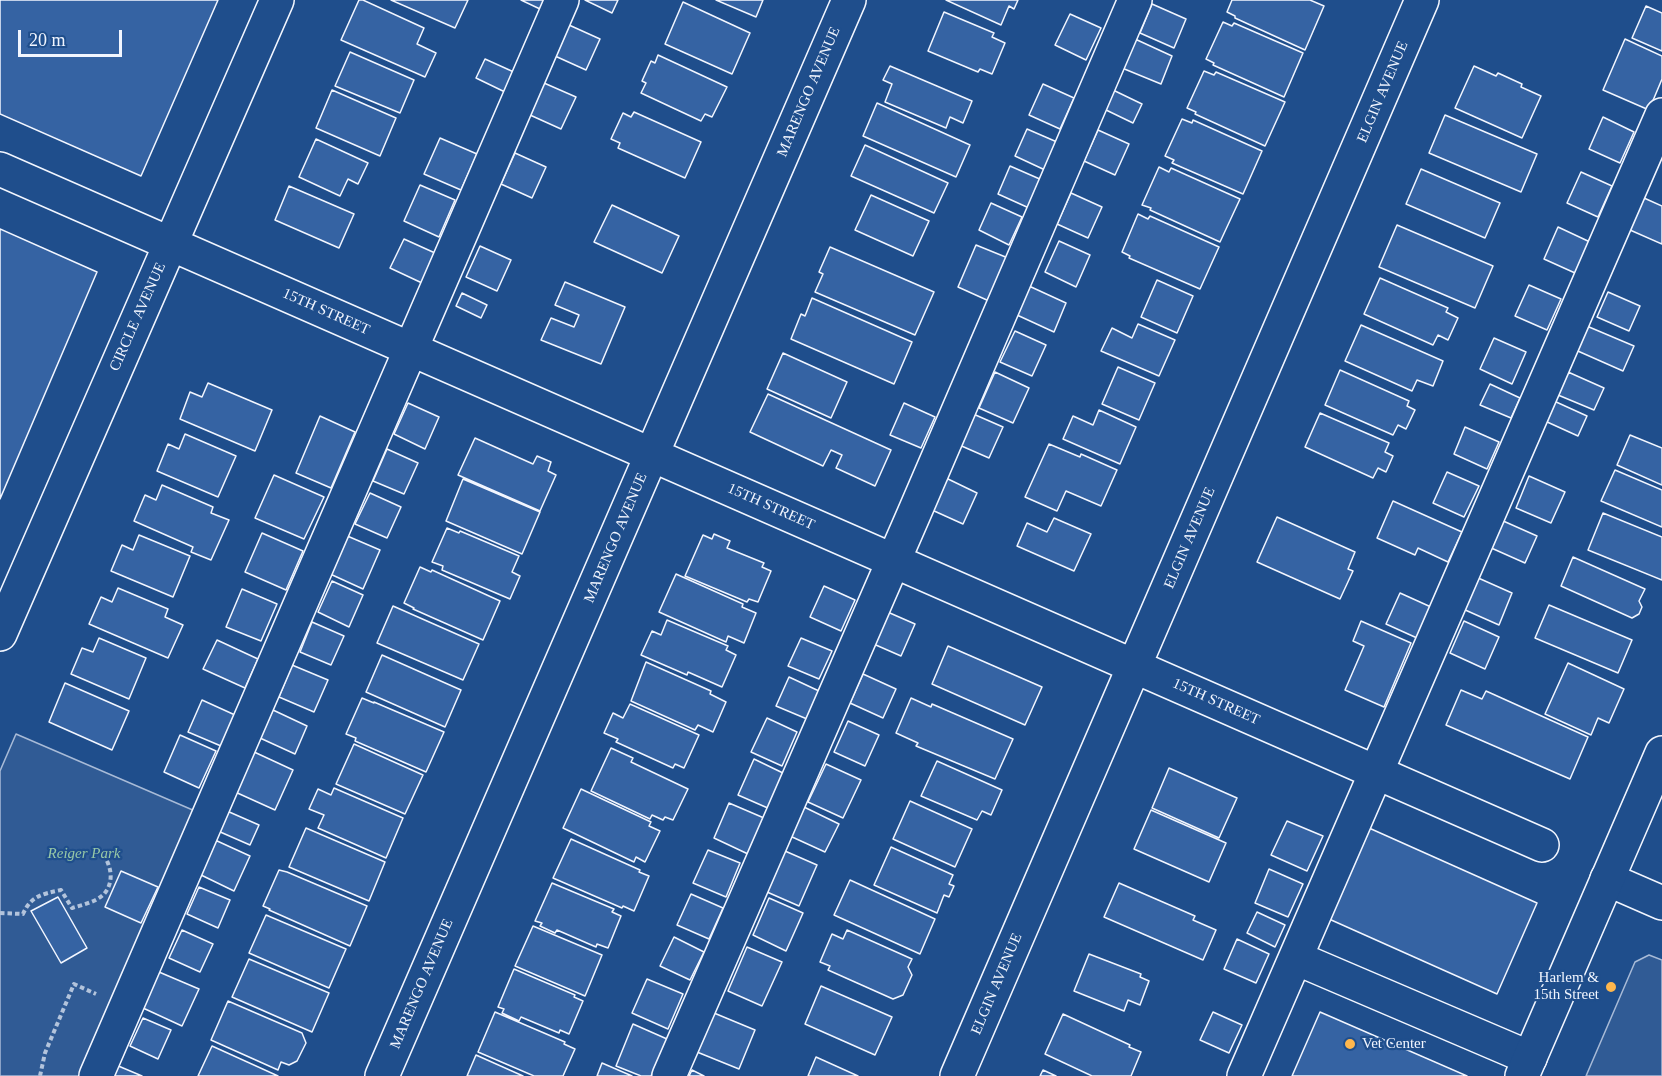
<!DOCTYPE html>
<html>
<head>
<meta charset="utf-8">
<style>
	body { margin:0 }
	#map { position:relative; width:1662px; height:1076px; overflow:hidden; background:#1f4e8c; font-family:Georgia,serif }
	canvas { display:block }
	.scale { position:absolute; left:18px; top:30px; width:104px; height:27px; box-sizing:border-box; border:3px solid #f2f6ff; border-top:0; padding-left:8px; font-size:18px; line-height:21px; white-space:nowrap; color:#f2f6ff; -webkit-text-stroke:4px #1f4e8c; paint-order:stroke }
</style>
</head>
<body>
<div id="map">
<canvas width="1662" height="1076"></canvas>
<div class="scale">20 m</div>
</div>
<script>
const g = document.querySelector('canvas').getContext('2d');
g.lineJoin = 'round';
function paint(path, color) {
  g.fillStyle = color;
  g.fill(path, 'evenodd');
}
function trace(path, color, width, dash) {
  g.strokeStyle = color;
  g.lineWidth = width;
  g.lineCap = dash ? 'butt' : 'round';
  g.setLineDash(dash || []);
  g.stroke(path);
}
function write(font, color, halo, rows, align = 'center') {
  g.font = font + ' Georgia,serif';
  g.lineWidth = 4.5;
  g.setLineDash([]);
  g.textBaseline = 'middle';
  g.strokeStyle = halo;
  g.fillStyle = color;
  for (const [text, x, y, turn = 0] of rows) {
    g.save();
    g.translate(x, y);
    g.rotate((+turn || 0) * Math.PI / 180);
    g.textAlign = isNaN(turn) ? turn : align;
    if (halo) g.strokeText(text, 0, 0);
    g.fillText(text, 0, 0);
    g.restore();
  }
}
const built = new Path2D(`
	M16 734 195 811 80 1076H0V771Z
	M1649 955 1662 960V1076H1586L1635 962Z`);
const building = new Path2D(`
	M0 0H218L141 176 0 114Z
	M359 0H363L424 28 417 44 436 53 425 77 341 40Z
	M391 0H468L455 28Z
	M521 0H544L540 9Z
	M585 0H618L612 13Z
	M716 0H763L756 17Z
	M946 0H1018L1014 9 1009 6 1001 25Z
	M1232 0H1310L1324 6 1305 50 1235 18V16L1227 12Z
	M683 2 750 33 732 74 665 44Z
	M1152 4 1186 19 1174 48 1140 33Z
	M1646 6 1662 13V51L1632 38Z
	M944 12 994 33 992 37 1005 43 992 74 980 69 978 72 928 51Z
	M1070 14 1101 28 1086 60 1055 45Z
	M1223 22 1232 26 1234 23 1303 53 1284 97 1213 65 1214 63 1206 59Z
	M569 25 600 39 586 70 555 56Z
	M1135 39 1172 56 1161 84 1122 68Z
	M1625 39 1662 56V79L1649 110 1603 90Z
	M350 52 414 80 400 113 335 86Z
	M658 55 727 87 712 117 705 114 701 121 641 93 646 83 642 81 651 61 655 63Z
	M485 59 516 73 507 93 476 78Z
	M890 66 972 101 963 123 950 117 946 128 885 102 892 84 883 80Z
	M1474 66 1496 76 1498 73 1522 84 1521 87 1541 96 1522 138 1455 108Z
	M1204 71 1214 75 1216 72 1285 102 1265 146 1195 114 1196 112 1187 108Z
	M544 83 576 97 561 129 530 115Z
	M1043 84 1074 98 1060 129 1029 115Z
	M332 90 396 118 380 156 316 128Z
	M1113 90 1142 104 1133 123 1104 109Z
	M877 103 970 145 956 177 863 136Z
	M634 112 701 142 685 178 618 148 620 143 611 139 623 113 631 117Z
	M1445 115 1537 154 1521 192 1429 153Z
	M1603 117 1634 132 1620 163 1589 149Z
	M1182 119 1192 123 1193 120 1262 151 1243 194 1172 163 1174 160 1165 156Z
	M1027 129 1057 142 1045 170 1015 156Z
	M1098 130 1129 144 1115 175 1084 161Z
	M440 138 477 154 461 190 424 174Z
	M316 139 368 163 358 184 348 179 340 196 299 177Z
	M865 145 948 183 934 213 851 176Z
	M515 153 546 167 532 198 501 184Z
	M1010 166 1042 180 1029 208 998 194Z
	M1159 167 1169 172 1171 168 1240 199 1220 242 1150 210 1151 208 1142 205Z
	M1421 169 1500 203 1485 238 1406 204Z
	M1581 172 1612 186 1598 217 1567 203Z
	M420 185 455 200 439 237 404 221Z
	M289 186 354 214 339 248 275 220Z
	M1071 193 1102 207 1088 238 1057 224Z
	M871 195 929 221 913 256 855 230Z
	M1644 198 1662 206V244L1630 230Z
	M991 203 1022 217 1009 245 979 230Z
	M612 205 679 236 662 273 594 242Z
	M1138 214 1148 219 1150 216 1219 247 1200 289 1129 258 1130 256 1122 252Z
	M1397 225 1493 266 1475 308 1379 267Z
	M1558 227 1590 242 1575 273 1544 259Z
	M0 229 97 272 0 499Z
	M404 239 435 253 422 283 390 268Z
	M1059 241 1090 255 1076 287 1045 272Z
	M976 245 1008 258 989 301 958 287Z
	M480 246 511 260 497 291 466 277Z
	M830 247 934 292 915 335 815 292 823 274 819 272Z
	M1380 278 1448 308 1446 312 1458 318 1448 340 1438 335 1433 345 1364 314Z
	M1157 280 1193 296 1177 333 1141 317Z
	M565 282 625 307 601 364 541 340 551 318 574 327 579 315 555 305Z
	M1529 285 1561 299 1547 330 1515 316Z
	M1029 286 1066 303 1054 332 1017 315Z
	M1608 292 1640 306 1629 331 1597 317Z
	M462 293 487 305 481 318 456 306Z
	M812 298 912 342 894 384 791 339 801 314 805 316Z
	M1138 324 1175 340 1159 376 1101 351 1112 328 1132 338Z
	M1582 324 1634 346 1623 371 1571 348Z
	M1361 325 1443 361 1433 386 1417 380 1412 391 1345 361Z
	M1015 331 1046 345 1032 376 1000 362Z
	M1494 338 1526 352 1512 384 1480 369Z
	M783 353 847 382 831 418 767 389Z
	M1118 367 1155 383 1139 420 1102 404Z
	M1340 370 1409 401 1407 406 1415 410 1406 429 1398 425 1393 435 1325 405Z
	M995 372 1029 388 1013 423 979 408Z
	M1568 372 1604 388 1594 410 1558 395Z
	M208 383 272 410 255 451 180 419 190 392 202 397Z
	M1490 384 1520 398 1511 418 1480 405Z
	M768 394 891 450 875 486 836 468 842 455 831 450 823 466 750 432Z
	M1554 401 1587 416 1578 436 1545 421Z
	M408 403 439 417 425 449 394 434Z
	M904 403 935 417 921 448 890 435Z
	M1099 410 1136 427 1120 464 1063 439 1073 416 1093 425Z
	M971 413 1003 427 989 458 957 444Z
	M1320 413 1389 443 1385 452 1393 456 1386 472 1378 468 1373 478 1305 447Z
	M320 416 355 432 331 488 296 473Z
	M1465 427 1499 442 1487 469 1454 454Z
	M185 434 236 456 218 497 157 471 168 444 179 449Z
	M1630 435 1662 448V485L1617 465Z
	M475 438 533 464 537 456 551 462 548 471 556 475 540 511 458 475Z
	M1049 444 1080 457 1081 454 1117 470 1101 506 1066 491 1057 511 1025 497Z
	M387 449 418 463 404 494 373 481Z
	M1615 470 1662 490V527L1601 501Z
	M1447 472 1479 486 1464 517 1433 503Z
	M274 475 324 497 304 539 255 518Z
	M1529 476 1565 492 1551 523 1516 508Z
	M946 478 977 493 963 524 932 510Z
	M463 479 540 512 522 554 446 521Z
	M162 485 213 507 211 513 229 520 211 560 191 552 193 547 134 521 145 495 156 500Z
	M370 493 401 507 387 538 355 524Z
	M1393 501 1462 532 1448 562 1418 548 1415 555 1377 538Z
	M1603 513 1662 537V580L1588 550Z
	M1277 517 1355 552 1348 569 1353 571 1340 599 1257 562Z
	M1054 518 1091 534 1074 571 1017 546 1027 523 1047 532Z
	M1501 520 1537 536 1525 563 1489 547Z
	M447 528 459 533 460 531 519 556 512 572 520 576 510 599 442 570 443 566 432 562Z
	M262 533 303 551 286 590 245 572Z
	M714 534 730 541 727 548 764 563 762 567 771 571 758 602 749 599 747 602 685 576 703 535 712 539Z
	M139 535 190 556 173 597 111 571 122 545 133 550Z
	M345 535 380 550 363 589 328 573Z
	M1573 557 1645 589 1639 601 1642 607 1639 614 1632 618 1561 586Z
	M420 567 431 572 432 570 500 601 483 640 413 609 414 608 404 603Z
	M676 574 743 604 742 607 756 613 744 643 728 636 726 642 659 612Z
	M1476 577 1512 593 1499 625 1463 609Z
	M332 581 363 595 349 627 318 612Z
	M824 586 855 600 841 631 810 617Z
	M118 588 168 609 165 617 183 625 168 658 89 624 101 597 112 602Z
	M242 589 277 604 261 641 226 627Z
	M1400 593 1431 607 1417 638 1386 624Z
	M1549 605 1632 640 1618 673 1535 638Z
	M393 606 479 644 463 680 377 643Z
	M883 610 915 624 901 656 869 642Z
	M667 620 728 646 726 650 736 655 722 687 688 672 687 675 641 655 652 631 661 635Z
	M1361 621 1411 643 1384 707 1345 690 1364 646 1353 641Z
	M1464 621 1499 637 1485 669 1450 653Z
	M312 622 344 636 331 665 300 652Z
	M99 638 146 658 129 699 71 674 82 648 93 652Z
	M801 638 832 651 819 679 788 666Z
	M217 640 258 659 245 688 203 669Z
	M948 646 1042 687 1025 725 932 684Z
	M382 655 461 690 445 727 366 692Z
	M646 662 711 691 710 694 726 702 713 732 698 725 695 730 631 701Z
	M1568 663 1624 689 1609 723 1598 718 1591 735 1545 714Z
	M292 665 328 680 314 712 279 697Z
	M863 674 896 689 883 718 850 703Z
	M789 677 819 691 807 719 776 706Z
	M65 683 129 711 112 750 49 722Z
	M1461 690 1482 699 1486 691 1588 737 1570 779 1446 725Z
	M362 698 374 703V702L444 732 426 772 355 741 356 738 346 734Z
	M911 698 931 707 932 704 1013 739 995 779 916 746 918 743 896 733Z
	M202 700 235 715 221 746 188 732Z
	M630 704 699 735 684 768 675 764 673 768 616 742 618 739 604 733 613 713 623 718Z
	M273 710 307 726 295 754 260 738Z
	M767 718 797 732 782 766 751 752Z
	M848 721 879 735 865 766 834 752Z
	M180 735 216 751 199 788 164 772Z
	M354 744 423 775 405 814 336 784Z
	M611 748 633 758 631 762 688 789 673 820 665 817 663 820 652 815 650 819 591 791Z
	M252 751 293 770 275 810 233 791Z
	M754 759 785 774 770 809 738 795Z
	M937 761 1002 790 991 815 982 811 977 820 921 796Z
	M826 764 861 780 843 818 808 802Z
	M1169 768 1237 798 1219 838 1152 808Z
	M334 788 403 818 386 858 318 828 324 815 309 809 318 789 331 795Z
	M581 789 651 822 649 826 660 831 645 862 636 857 634 862 563 828Z
	M910 801 972 829 955 867 893 839Z
	M729 803 764 818 748 854 714 838Z
	M804 807 839 824 825 852 790 836Z
	M1151 810 1226 843 1209 882 1134 849Z
	M227 811 259 825 250 845 218 831Z
	M1287 821 1323 836 1307 871 1271 855Z
	M306 828 385 862 369 901 289 867Z
	M1369 828 1537 903 1497 994 1329 919Z
	M571 839 640 870 639 872 649 876 634 911 623 906 622 908 553 878Z
	M215 840 250 856 234 891 199 874Z
	M891 847 953 875 949 884 954 886 949 897 944 895 937 913 874 885Z
	M708 850 740 863 726 897 693 883Z
	M785 851 817 865 799 906 767 892Z
	M1269 869 1303 884 1288 917 1255 903Z
	M279 870 287 872 367 906 350 946 269 910 270 909 263 906Z
	M121 871 158 887 141 923 105 907Z
	M850 880 935 919 920 954 834 915Z
	M552 883 614 909 612 912 621 916 608 948 597 944 596 947 557 930 555 933 540 926 542 923 535 921Z
	M1119 883 1195 916 1193 920 1216 930 1203 960 1104 917Z
	M199 887 230 900 218 928 187 914Z
	M691 894 723 908 709 939 677 925Z
	M58 897 87 948 61 963 31 911Z
	M769 898 803 913 786 951 753 935Z
	M1257 912 1285 925 1275 947 1247 933Z
	M266 915 346 949 329 988 249 953Z
	M533 926 602 955 585 996 515 966Z
	M182 930 213 944 200 972 169 958Z
	M847 930 912 959 908 967 912 975 903 995 893 999 828 970 830 966 820 962 832 934 843 939Z
	M674 937 704 952 690 980 660 966Z
	M1237 939 1269 954 1256 983 1224 969Z
	M747 947 782 962 762 1006 728 991Z
	M1089 954 1141 974 1140 977 1149 981 1140 1005 1128 1000 1124 1011 1074 991Z
	M249 959 329 993 312 1032 232 997Z
	M514 969 575 995 574 997 583 1001 569 1034 560 1030 559 1033 521 1017 519 1021 502 1013 504 1009 498 1007Z
	M159 972 199 989 182 1026 143 1008Z
	M647 979 683 994 668 1029 632 1013Z
	M821 986 892 1017 875 1055 805 1024Z
	M228 1001 302 1033 306 1043 297 1061 289 1065 281 1062 278 1070 211 1040Z
	M495 1012 565 1042 564 1044 575 1049 563 1076H534L478 1052Z
	M1213 1012 1242 1025 1229 1053 1200 1040Z
	M1320 1012 1467 1076H1292Z
	M714 1013 755 1030 739 1069 697 1052Z
	M1063 1014 1130 1045 1129 1047 1141 1052 1131 1076H1092L1045 1054Z
	M143 1018 171 1030 158 1059 130 1046Z
	M633 1024 667 1039 651 1076H641L616 1066Z
	M212 1046 278 1076H198Z
	M476 1055 523 1076H467Z
	M816 1057 858 1076H808Z
	M602 1063 632 1076H597Z
	M116 1065 142 1076H111Z
	M692 1070 704 1076H689Z
	M1043 1070 1056 1076H1040Z`);
const path = new Path2D(`
	M0 913 23 914C31 896 42 894 61 890L72 908C82 905 96 902 104 894 116 880 110 862 100 850
	M40 1076 45 1053 74 984 96 994`);
const minor = new Path2D(`
	M0 169 1542 845
	M0 634 277 0
	M1607 879 1662 903
	M1296 958 1530 1058
	M96 1076 562 0
	M382 1076 849 0
	M669 1076 913 516 1135 0
	M957 1076 1422 0
	M1244 1076 1662 115`);
const major = new Path2D(`
	M1522 1076 1662 753`);
const markers = [
	[1611,987,6,"#ffb74d"],
	[1350,1044,6,"#ffb74d"]
];
const streetNames = [
	["MARENGO AVENUE",809,92,-67],
	["ELGIN AVENUE",1383,92,-67],
	["15TH STREET",326,312,24],
	["CIRCLE AVENUE",138,317,-66],
	["15TH STREET",771,507,24],
	["MARENGO AVENUE",616,538,-67],
	["ELGIN AVENUE",1190,538,-67],
	["15TH STREET",1216,702,24],
	["MARENGO AVENUE",422,984,-67],
	["ELGIN AVENUE",997,984,-67]
];
const parkNames = [
	["Reiger Park",84,854]
];
const poiNames = [
	["Harlem &",1599,978],
	["15th Street",1599,995],
	["Vet Center",1362,1044,"left"]
];
paint(built, '#305b95');
trace(built, '#a8bbd7', 1.5);
paint(building, '#3563a3');
trace(building, '#f2f6ff', 1.5);
trace(minor, '#f2f6ff', 36);
trace(major, '#f2f6ff', 36);
trace(path, '#b3c4dc', 4, [4.5, 3]);
trace(minor, '#1f4e8c', 33);
trace(major, '#1f4e8c', 33);
for (const [x, y, r, color] of markers) {
  const dot = new Path2D();
  dot.arc(x, y, r, 0, 2 * Math.PI);
  g.fillStyle = color;
  g.fill(dot);
  trace(dot, '#1f4e8c', 2);
}
write('15px', '#f2f6ff', '#1f4e8c', streetNames);
write('italic 15px', '#97c8a6', '#1f4e8c', parkNames);
write('15px', '#f2f6ff', '#1f4e8c', poiNames, 'right');
</script>
</body>
</html>
